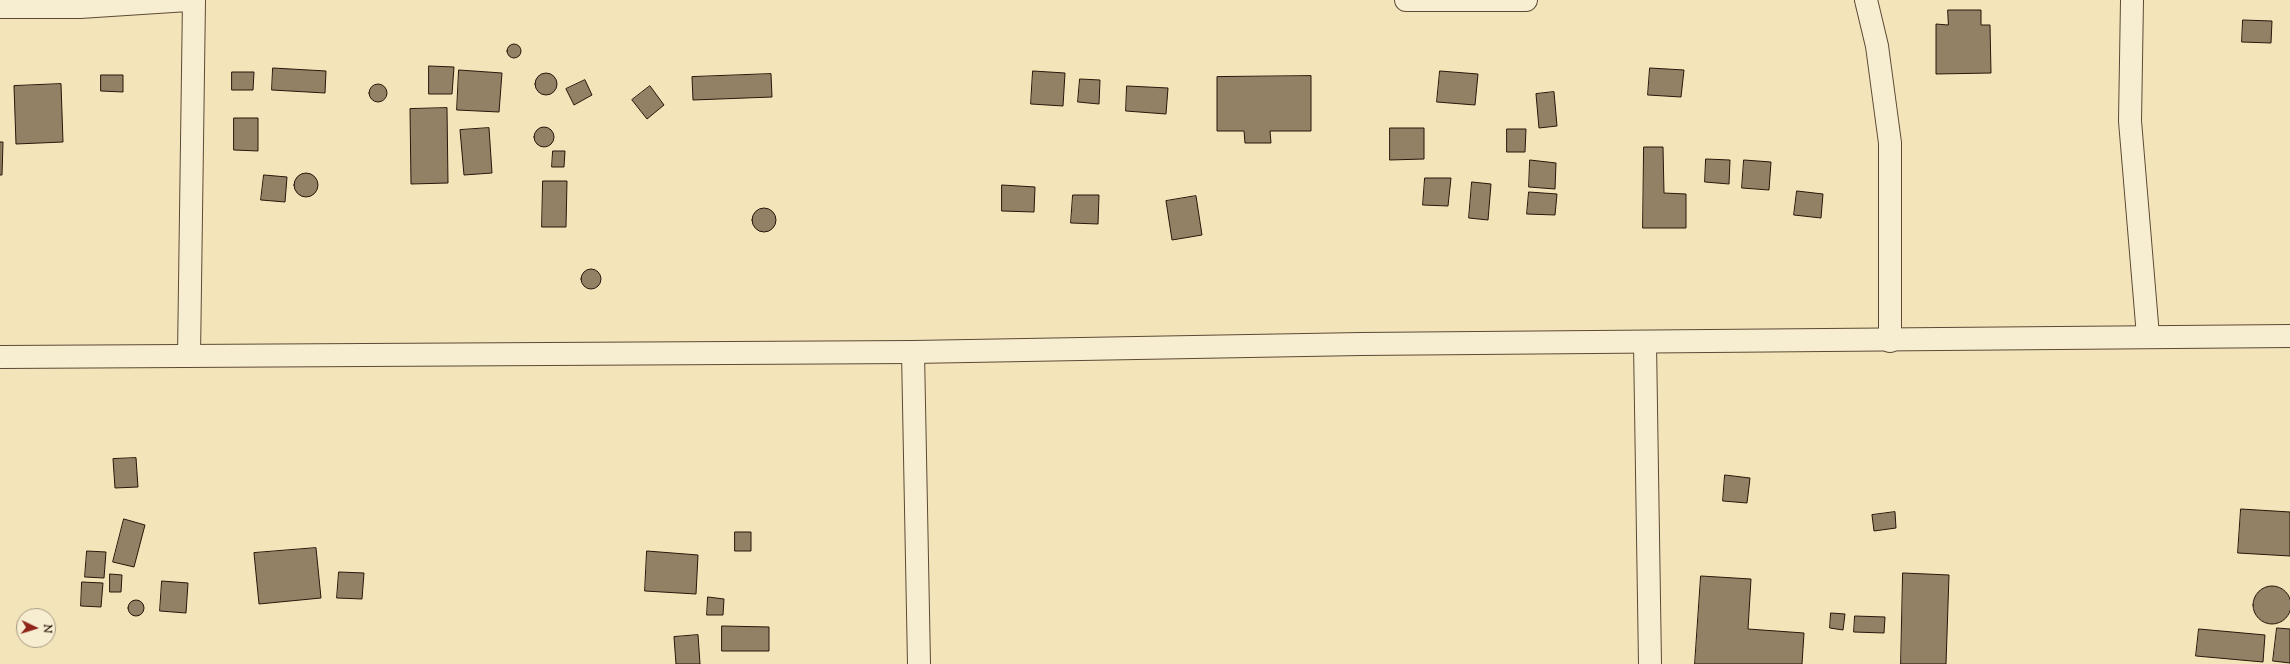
<!DOCTYPE html>
<html>
<head>
<meta charset="utf-8">
<style>
	body { margin:0 }
	#map { position:relative; width:2290px; height:664px; overflow:hidden; background:#f3e5b9; font-family:"Sorts Mill Goudy",serif }
	canvas { display:block }
	.north { position:absolute; left:16px; top:608px; width:40px; height:40px; box-sizing:border-box; background:#f7eed2; border:1px solid #a59782; border-radius:50%; rotate:94deg; font-size:11px; font-weight:700; line-height:16px; text-align:center; color:#2a150a }
	.north::after { content:''; display:block; margin:auto; width:14px; height:18px; background:#8f2418; clip-path:polygon(50% 0,100% 100%,50% 72%,0 100%) }
</style>
</head>
<body>
<div id="map">
<canvas width="2290" height="664"></canvas>
<div class="north">N</div>
</div>
<script>
const g = document.querySelector('canvas').getContext('2d');
g.lineJoin = 'round';
function paint(path, color) {
  g.fillStyle = color;
  g.fill(path, 'evenodd');
}
function trace(path, color, width, dash) {
  g.strokeStyle = color;
  g.lineWidth = width;
  g.lineCap = dash ? 'butt' : 'round';
  g.setLineDash(dash || []);
  g.stroke(path);
}
const building = new Path2D(`
	M1948 10H1981V25H1990L1991 73 1936 74V24L1948 25Z
	M2243 20 2272 21 2271 43 2242 42Z
	M507 51a7 7 0 1 1 14 0a7 7 0 1 1-14 0Z
	M429 66 454 67 452 94H429Z
	M273 68 326 71 325 93 272 90Z
	M1650 68 1684 70 1681 97 1648 95Z
	M459 70 502 73 499 112 457 110Z
	M1033 71 1065 73 1063 106 1031 104Z
	M1440 71 1478 74 1475 105 1437 102Z
	M232 72H254L253 90H232Z
	M535 84a11 11 0 1 1 22 0a11 11 0 1 1-22 0Z
	M771 74 772 97 693 100 692 77Z
	M101 75H123V92L101 91Z
	M1311 76V131H1270L1271 143H1245L1244 131H1217V77Z
	M1080 79 1100 80 1099 104 1078 102Z
	M585 80 592 95 574 105 566 89Z
	M61 84 63 142 16 144 14 86Z
	M369 93a9 9 0 1 1 18 0a9 9 0 1 1-18 0Z
	M650 86 664 105 647 119 632 100Z
	M1127 86 1168 88 1166 114 1126 111Z
	M1554 92 1557 126 1539 128 1536 94Z
	M447 108 448 183 411 184 410 109Z
	M234 118H258V151L234 150Z
	M534 137a10 10 0 1 1 20 0a10 10 0 1 1-20 0Z
	M489 128 492 173 464 175 460 130Z
	M1390 128H1424V159L1390 160Z
	M1507 129H1526L1525 152H1507Z
	M0 142H3L2 175H0Z
	M1644 147H1663L1664 193 1686 194V228H1643Z
	M553 151H565L564 167H552Z
	M1706 159 1730 160 1729 184 1705 182Z
	M1530 160 1556 163 1555 189 1529 187Z
	M1744 160 1771 162 1769 190 1742 188Z
	M294 185a12 12 0 1 1 24 0a12 12 0 1 1-24 0Z
	M264 175 287 177 285 202 261 200Z
	M1425 178H1451L1448 206 1423 205Z
	M543 181H567L566 227H542Z
	M1472 182 1491 184 1488 220 1469 218Z
	M1002 185 1035 187 1034 212 1002 211Z
	M1797 191 1823 194 1821 218 1794 215Z
	M1529 192 1557 194 1555 215 1527 214Z
	M1073 195H1099L1098 224 1071 223Z
	M1196 196 1202 235 1172 240 1166 201Z
	M752 220a12 12 0 1 1 24 0a12 12 0 1 1-24 0Z
	M581 279a10 10 0 1 1 20 0a10 10 0 1 1-20 0Z
	M136 458 138 487 115 488 113 459Z
	M1725 475 1750 478 1747 503 1723 501Z
	M2241 509 2290 512V556L2238 553Z
	M1895 512 1896 528 1874 531 1872 515Z
	M124 519 145 525 134 567 113 562Z
	M735 532H751V551H735Z
	M316 548 321 598 259 604 254 553Z
	M87 551 106 552 104 578 85 577Z
	M647 551 698 555 696 594 645 591Z
	M339 572 364 573 362 599 337 598Z
	M1903 573 1949 575 1946 664H1901Z
	M110 574 122 575 121 592H110Z
	M1701 576 1751 579 1748 629 1804 633 1802 664H1695Z
	M162 581 188 583 186 613 160 611Z
	M82 582 103 583 101 607 81 606Z
	M2253 605a19 19 0 1 1 38 0a19 19 0 1 1-38 0Z
	M708 597 724 599 723 615H707Z
	M128 608a8 8 0 1 1 16 0a8 8 0 1 1-16 0Z
	M1831 613 1845 614 1843 630 1830 628Z
	M1855 616 1885 617 1884 633 1854 632Z
	M722 626 769 627V651H722Z
	M2277 628 2290 629V663L2273 661Z
	M2199 629 2265 635 2263 662 2196 656Z
	M698 635 700 664H676L674 637Z`);
const minor = new Path2D(`
	M1406 0H1526
	M1866 0 1877 46 1890 143V341
	M2132 0 2130 121 2148 336
	M0 7H80L188 0
	M1645 343 1650 664
	M913 352 919 664
	M189 356 194 0`);
const tertiary = new Path2D(`
	M0 357 913 352 1361 344 2290 336`);
paint(building, '#938165');
trace(building, '#2a150a', 1);
trace(minor, '#5c4936', 24);
trace(tertiary, '#5c4936', 24);
trace(minor, '#f7eed2', 22);
trace(tertiary, '#f7eed2', 22);
</script>
</body>
</html>
